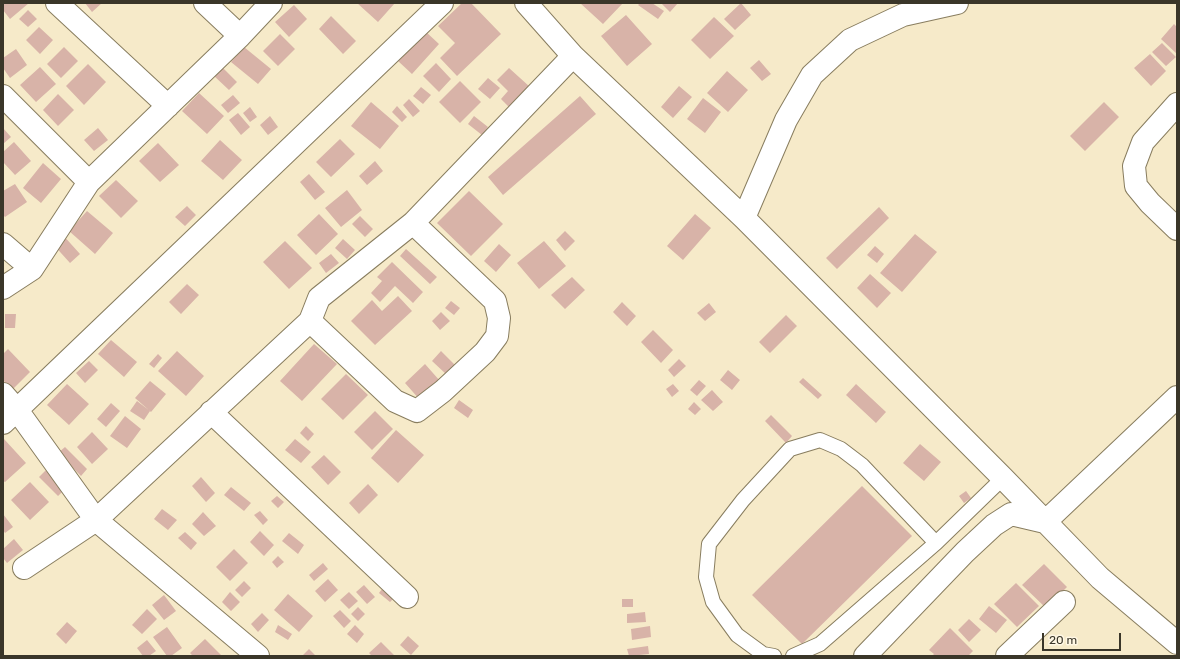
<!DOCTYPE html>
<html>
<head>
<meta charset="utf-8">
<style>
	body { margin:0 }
	#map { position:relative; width:1180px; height:659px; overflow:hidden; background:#f6eac9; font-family:Rubik,sans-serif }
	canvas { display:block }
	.frame { position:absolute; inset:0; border:4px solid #3a3629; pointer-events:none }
	.scale { position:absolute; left:1042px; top:633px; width:79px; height:18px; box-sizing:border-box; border:2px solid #3a3629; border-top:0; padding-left:5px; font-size:12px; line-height:14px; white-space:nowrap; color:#3a3629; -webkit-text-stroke:3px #fff7e4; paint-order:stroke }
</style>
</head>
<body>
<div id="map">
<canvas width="1180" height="659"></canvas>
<div class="frame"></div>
<div class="scale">20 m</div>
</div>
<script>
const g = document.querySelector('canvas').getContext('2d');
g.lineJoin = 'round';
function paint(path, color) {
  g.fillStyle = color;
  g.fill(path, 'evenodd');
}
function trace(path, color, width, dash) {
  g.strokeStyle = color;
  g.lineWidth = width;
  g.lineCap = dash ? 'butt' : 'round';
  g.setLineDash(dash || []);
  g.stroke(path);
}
const building = new Path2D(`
	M3 3H29L10 19 3 10Z
	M85 3H102L92 12Z
	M357 3H395L378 22Z
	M462 3H471L501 34 457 76 440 58 455 43 438 26Z
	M580 3H623L603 24Z
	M640 3H652L664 11 658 19 638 5Z
	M661 3H678L670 12Z
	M741 3 751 15 735 30 724 19Z
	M294 5 307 19 289 37 275 22Z
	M28 10 37 19 28 27 19 19Z
	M626 15 652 44 627 66 601 36Z
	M331 16 356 41 343 54 319 29Z
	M714 17 734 36 710 59 691 40Z
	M1174 24 1177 27V54L1161 39Z
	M39 27 53 40 40 54 26 40Z
	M425 31 439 44 412 74 398 61Z
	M280 34 295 49 278 66 263 51Z
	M1162 43 1176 57 1166 66 1152 52Z
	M64 47 78 61 61 78 47 64Z
	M244 47 271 69 258 84 231 62Z
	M16 49 27 65 10 78 3 68V58Z
	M1150 54 1166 71 1151 86 1134 68Z
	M759 60 771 74 762 81 750 68Z
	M436 63 451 79 439 92 423 76Z
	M88 64 106 82 84 105 66 86Z
	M40 67 56 84 36 102 20 85Z
	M222 67 237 82 229 90 213 75Z
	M509 68 530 87 510 108 501 99 508 91 497 80Z
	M727 71 748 90 728 112 707 93Z
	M488 78 500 88 490 99 478 89Z
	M460 81 481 102 460 123 439 102Z
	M679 86 692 97 673 118 661 107Z
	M421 87 431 95 423 104 413 96Z
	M199 93 224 116 207 134 182 111Z
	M58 94 74 110 58 126 43 110Z
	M233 95 240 103 228 113 221 105Z
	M580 96 596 114 503 195 488 177Z
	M703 98 721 112 705 133 687 119Z
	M409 99 420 111 413 117 403 105Z
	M371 102 399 126 380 149 351 126Z
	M1104 102 1119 117 1085 151 1070 136Z
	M397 106 407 117 402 122 392 112Z
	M250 107 257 117 250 122 243 113Z
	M238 113 250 127 241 135 229 120Z
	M270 116 278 127 268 135 260 125Z
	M474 116 488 127 482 135 468 124Z
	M3 128 11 137 3 144Z
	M98 128 108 140 94 151 84 140Z
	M340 139 355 154 331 177 316 162Z
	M220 140 242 160 223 180 201 161Z
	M14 142 31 161 15 175 3 162V152Z
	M158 143 179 165 160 182 139 161Z
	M375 161 383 171 367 185 359 176Z
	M43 163 61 179 41 203 23 188Z
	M309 174 325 192 315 200 300 182Z
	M116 180 138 201 121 218 99 196Z
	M15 184 27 202 5 217 3 215V191Z
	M347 190 362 210 341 227 325 208Z
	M469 191 503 224 471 256 437 223Z
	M187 206 196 215 185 226 175 217Z
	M879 207 889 218 837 269 826 258Z
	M87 211 113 233 95 254 69 231Z
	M319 214 338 234 316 255 297 235Z
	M695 214 711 228 683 260 667 246Z
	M360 216 373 229 365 237 352 224Z
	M565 231 575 241 565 251 556 240Z
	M62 234 80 254 70 263 52 243Z
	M915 234 937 252 902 292 880 273Z
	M343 239 355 250 347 259 335 248Z
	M285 241 312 268 289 289 263 262Z
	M544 241 566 266 539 289 517 263Z
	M499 244 511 255 496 272 484 261Z
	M875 246 884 254 877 263 867 255Z
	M406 249 437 277 430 284 400 256Z
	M331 254 339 263 326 273 319 263Z
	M392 262 423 292 413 303 395 286 380 302 371 293 382 281 377 277Z
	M870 274 891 293 877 308 857 288Z
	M572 277 585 290 565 309 551 295Z
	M187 284 199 295 181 314 169 302Z
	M398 296 412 311 375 345 351 321 372 300 382 311Z
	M451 301 460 308 454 315 445 308Z
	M622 302 636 316 627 326 613 312Z
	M709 303 716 312 705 321 697 313Z
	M441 312 450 321 440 330 432 321Z
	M5 314H16L15 328H5Z
	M786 315 797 326 770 353 759 342Z
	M653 330 673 350 661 363 641 342Z
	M111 340 137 362 124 377 98 354Z
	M314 344 337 364 302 401 280 381Z
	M8 349 30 372 12 390 3 380V354Z
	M177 351 204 376 186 396 158 371Z
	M441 351 456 366 447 375 432 361Z
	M158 354 162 358 154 368 149 364Z
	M679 359 686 366 674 377 668 370Z
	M89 361 98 370 85 383 76 373Z
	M425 364 440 381 420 400 405 383Z
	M728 370 740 380 732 390 720 380Z
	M346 374 368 395 343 420 321 399Z
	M803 378 822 395 818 399 799 382Z
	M699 380 706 386 697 396 690 390Z
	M150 381 166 394 151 412 135 398Z
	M67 384 89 404 69 425 47 405Z
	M673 384 679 391 672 397 666 389Z
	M856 384 886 412 876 423 846 395Z
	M712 390 723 402 713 411 701 400Z
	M459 400 473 410 468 418 454 408Z
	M137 401 150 411 144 420 130 411Z
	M694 402 701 409 695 415 688 409Z
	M111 403 120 411 106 427 97 419Z
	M375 411 393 429 372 450 354 432Z
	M771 415 792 436 786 443 765 421Z
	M125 416 141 429 127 448 110 436Z
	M306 426 314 434 308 441 300 433Z
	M396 430 424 455 398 483 371 458Z
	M92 432 108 449 92 464 77 447Z
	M3 439H4L26 463 5 482 3 481Z
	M295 439 311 452 301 463 285 450Z
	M920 444 941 462 924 481 903 463Z
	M65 447 87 469 81 476 58 453Z
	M324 455 341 472 328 485 311 467Z
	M49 467 68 486 58 496 39 477Z
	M201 477 215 493 206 502 192 486Z
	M30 482 49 502 30 520 11 500Z
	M368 484 378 495 359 514 349 503Z
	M862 486 912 536 802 644 752 595Z
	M231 487 251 503 244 511 224 495Z
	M966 491 971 498 964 503 959 496Z
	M277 496 284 502 278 508 271 501Z
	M162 509 177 520 168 530 154 519Z
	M260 511 268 520 263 525 254 515Z
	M203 512 216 526 204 536 192 524Z
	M3 514 13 527 5 533 3 530Z
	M260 531 274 545 264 556 250 542Z
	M185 532 197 543 191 550 178 538Z
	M289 533 304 545 298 554 282 541Z
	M14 539 23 550 7 563 3 558V549Z
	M234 549 248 563 230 581 216 567Z
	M278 556 284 562 277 568 272 562Z
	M323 563 328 569 314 581 309 575Z
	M1044 564 1067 587 1046 608 1022 585Z
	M328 579 338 590 325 602 315 591Z
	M244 581 251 588 242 597 235 590Z
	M1016 583 1039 606 1017 627 994 604Z
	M364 585 375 597 367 604 356 592Z
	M382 589 393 599 390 602 379 593Z
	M230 592 240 602 231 611 222 602Z
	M349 592 358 601 349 609 340 600Z
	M288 594 313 616 299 632 274 610Z
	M164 595 176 611 164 620 152 605Z
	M622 599H633V607H622Z
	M989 606 1007 620 996 633 979 619Z
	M358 607 365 614 358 621 351 614Z
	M147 609 157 619 142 634 132 625Z
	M340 610 351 621 344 628 333 616Z
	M645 612 646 622 627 623V614Z
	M262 613 269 620 258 632 251 624Z
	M969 619 981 630 969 642 958 630Z
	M67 622 77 631 66 644 56 634Z
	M278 625 292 634 288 640 275 632Z
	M355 625 364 634 357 643 347 634Z
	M650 626 651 637 632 640 631 629Z
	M167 627 182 648 171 656H167L153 637Z
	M950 628 973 651 968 656H932L934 654 929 650Z
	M408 636 419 646 411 655 400 645Z
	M205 639 222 656H193L190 653Z
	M147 640 156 651 149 656H143L137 648Z
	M381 642 395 656H372L369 653Z
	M648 646 649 654 629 656 627 649Z
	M309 649 316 656H302Z`);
const lane = new Path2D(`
	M774 656 763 654 737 635 713 602 706 577 709 544 743 500 790 449 820 440 841 449 862 465 936 543
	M793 656 820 644 936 543 1003 478`);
const street = new Path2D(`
	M57 3 168 106
	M205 3 240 36
	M526 3 573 56 744 218 1003 478 1100 578 1177 643
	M3 96 89 182
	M1177 104 1143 142 1134 166 1136 186 1150 203 1177 229
	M744 218 786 120 812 75 850 40 903 15 957 3
	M3 244 32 269
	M3 288 32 269 89 182 240 36 271 3
	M310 321 395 401 417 411 443 391 485 352 497 336 499 318 495 301 413 223
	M3 394 17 410 96 520 258 656
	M211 412 407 597
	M3 423 442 3
	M24 568 96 520 310 321 319 298 413 223 573 56
	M865 656 965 552 994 525 1011 514 1045 522 1177 397
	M1007 656 1064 602`);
paint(building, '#d8b3a8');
trace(lane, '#887d5f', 16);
trace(street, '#887d5f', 24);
trace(lane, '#fff', 14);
trace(street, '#fff', 22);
</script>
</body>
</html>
